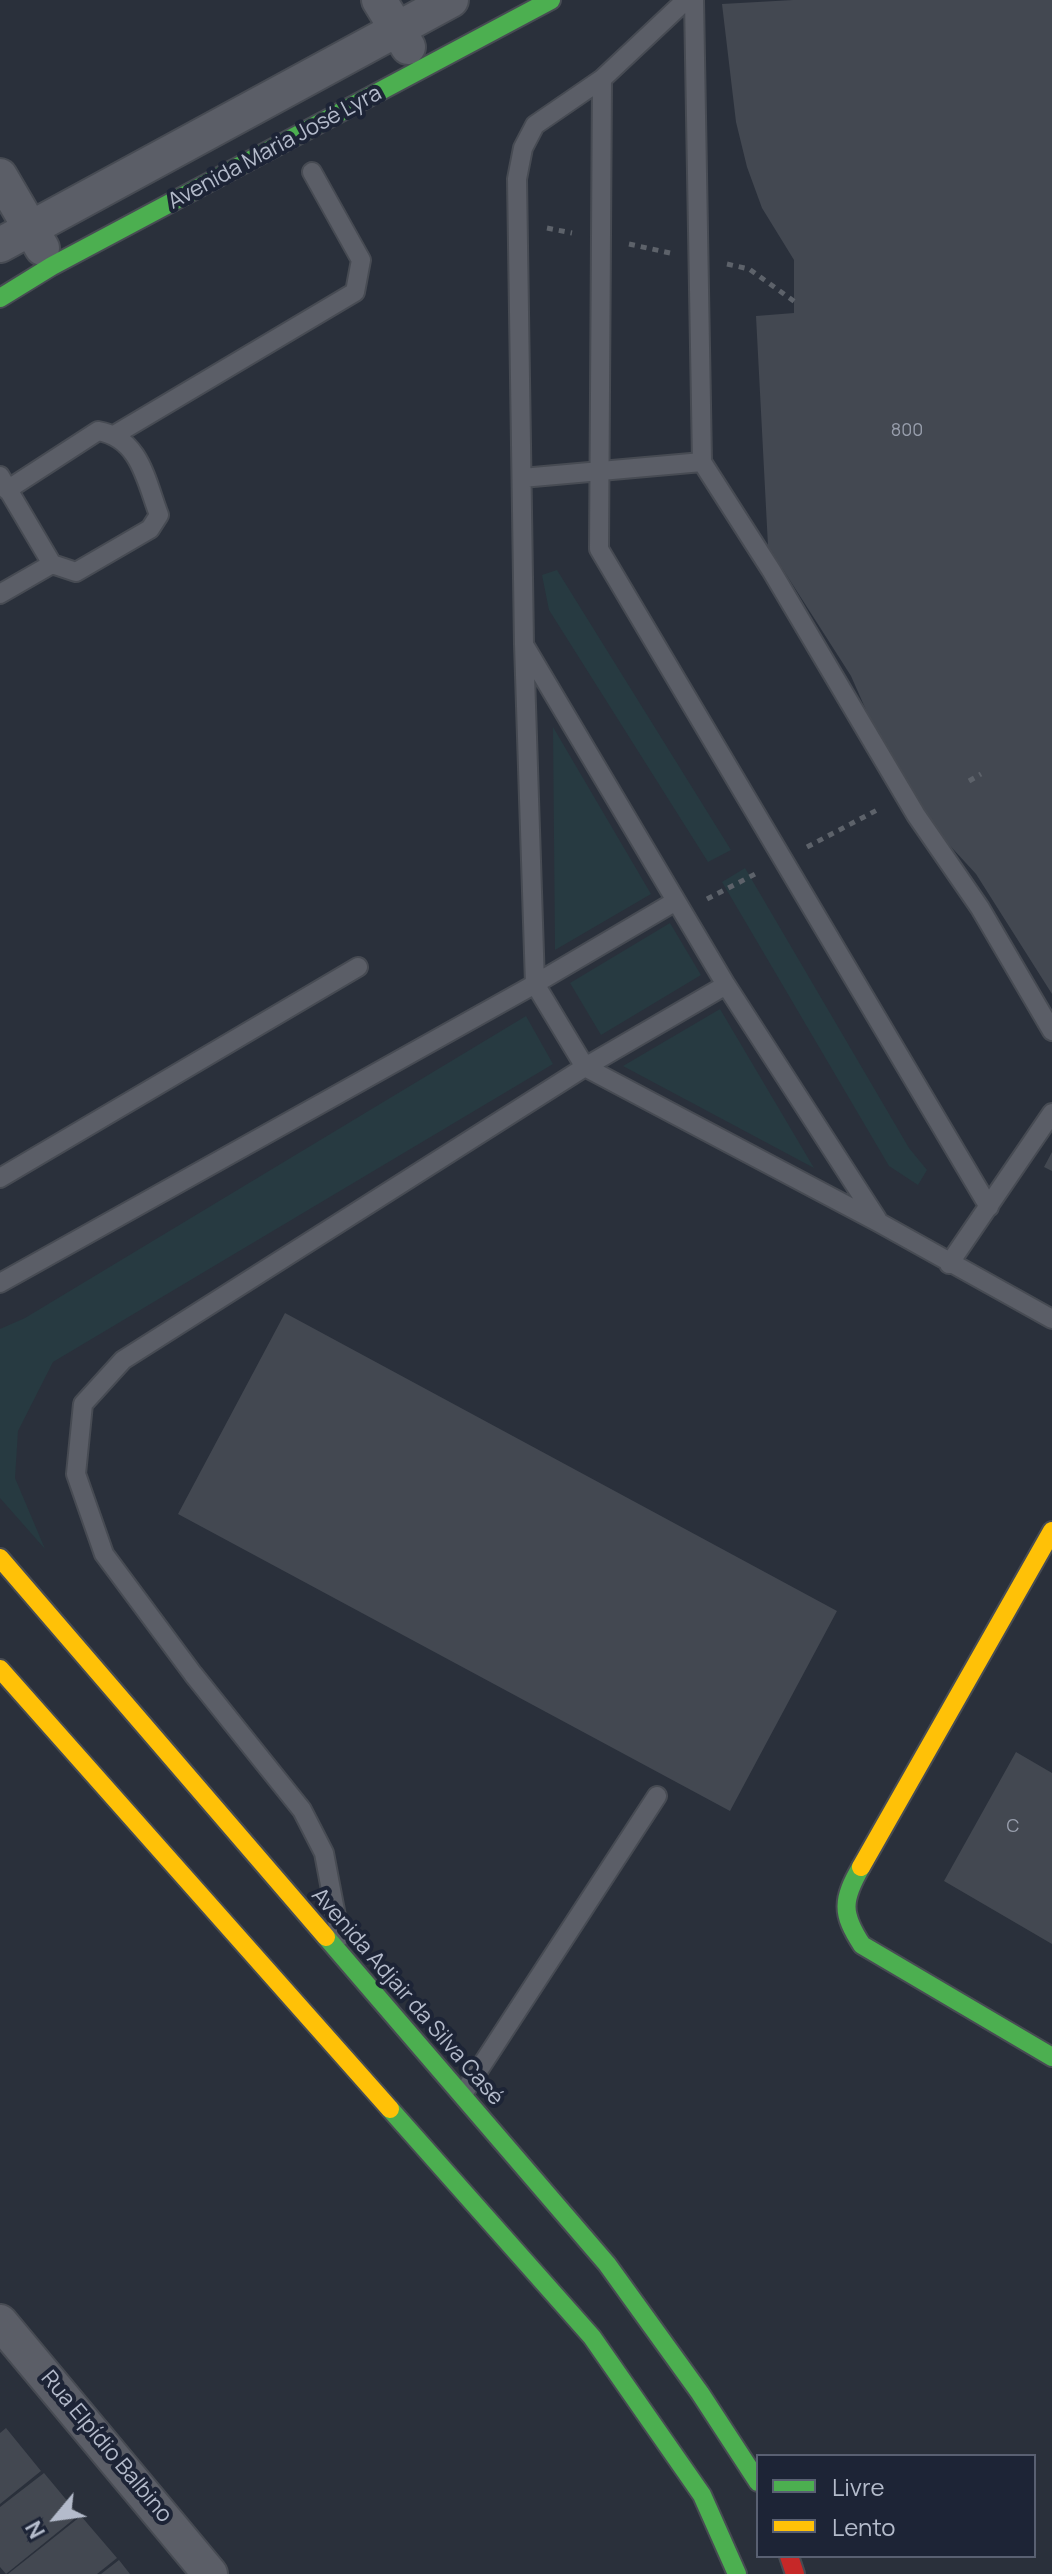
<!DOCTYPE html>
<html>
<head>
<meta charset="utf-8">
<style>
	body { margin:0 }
	#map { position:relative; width:1052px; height:2574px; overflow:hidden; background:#2a303b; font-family:Manrope,sans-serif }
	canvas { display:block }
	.legend { position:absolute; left:756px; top:2454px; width:280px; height:104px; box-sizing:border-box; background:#1d2436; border:2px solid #596072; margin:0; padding:10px 14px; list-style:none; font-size:24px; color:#b4bbcb }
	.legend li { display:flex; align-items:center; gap:16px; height:40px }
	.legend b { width:40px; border:2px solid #596072 }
	.north { position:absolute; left:16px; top:2478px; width:80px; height:80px; -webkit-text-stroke:6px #1d2436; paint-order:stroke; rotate:241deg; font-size:22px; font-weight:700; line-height:32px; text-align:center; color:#b4bbcb }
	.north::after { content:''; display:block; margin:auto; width:28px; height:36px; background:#b4bbcb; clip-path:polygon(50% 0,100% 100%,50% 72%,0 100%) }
</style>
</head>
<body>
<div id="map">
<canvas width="1052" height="2574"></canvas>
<ul class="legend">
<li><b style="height:10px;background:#4caf50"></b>Livre</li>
<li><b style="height:10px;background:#ffc107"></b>Lento</li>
</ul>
<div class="north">N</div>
</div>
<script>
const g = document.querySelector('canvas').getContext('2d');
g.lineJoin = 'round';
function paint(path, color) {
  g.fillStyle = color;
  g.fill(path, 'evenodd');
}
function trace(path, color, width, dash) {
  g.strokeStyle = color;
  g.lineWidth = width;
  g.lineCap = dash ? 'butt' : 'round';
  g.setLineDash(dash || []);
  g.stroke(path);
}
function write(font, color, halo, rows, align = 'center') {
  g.font = font + ' Manrope,sans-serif';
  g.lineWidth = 8;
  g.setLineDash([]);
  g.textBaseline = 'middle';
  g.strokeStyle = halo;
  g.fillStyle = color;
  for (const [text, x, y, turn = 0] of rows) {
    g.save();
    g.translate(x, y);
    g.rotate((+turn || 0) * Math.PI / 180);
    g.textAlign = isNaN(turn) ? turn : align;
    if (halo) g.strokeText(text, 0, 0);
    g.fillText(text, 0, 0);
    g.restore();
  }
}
const green = new Path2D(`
	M557 570 731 850 708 862 549 610 542 575Z
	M553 727 651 894 555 950Z
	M745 868 909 1148 927 1170 918 1185 889 1166 722 882Z
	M670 923 701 975 601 1035 570 983Z
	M720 1009 814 1168 623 1066Z
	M526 1016 553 1064 53 1362 18 1431 15 1478 45 1549 0 1498V1329L25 1318Z`);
const building = new Path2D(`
	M793 0H1052V994L976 874 931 825 874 728 851 676 768 546 756 316 794 313V260L762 208 747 167 736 122 722 4Z
	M1052 1152V1171L1044 1167Z
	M285 1313 837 1611 730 1811 178 1514Z
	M1016 1752 1052 1773V1944L944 1881Z
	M6 2428 41 2471 0 2504V2433Z
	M44 2473 79 2515 6 2574 0 2567V2507Z
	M81 2516 117 2558 97 2574H8Z
	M119 2560 130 2574H101Z`);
const path = new Path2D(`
	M547 228 572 233
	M629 244 670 253
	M727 264 749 269 795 302
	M969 781 981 774
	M807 847 879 809
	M707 899 759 872`);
const lane = new Path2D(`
	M686 0 602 79 535 125 523 148 517 179 524 644 535 984 585 1067 878 1222 1052 1319
	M694 0 702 462 771 570 916 815 980 908 1052 1031
	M602 79 599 549 989 1207
	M116 434 355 292 361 260 312 172
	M0 476 52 564 76 572 150 529 159 515C146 481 140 438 98 431L7 490
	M522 478 702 462
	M0 594 52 564
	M526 648 726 985 877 1219
	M0 1178 358 967
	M949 1264 1052 1113
	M0 1283 528 988 676 901
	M340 1937 324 1853 302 1810 193 1674 104 1554 76 1474 83 1404 123 1360 585 1067 726 985
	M463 2094 657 1796`);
const street = new Path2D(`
	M379 0 408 47
	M0 176 42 248
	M0 245 451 0
	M0 2322 210 2574`);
const fast = new Path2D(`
	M0 298 52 266 551 0
	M861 1867C842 1900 841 1913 862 1945L1052 2057
	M326 1937 607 2264 700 2393 758 2482
	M390 2109 592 2337 702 2495 737 2574`);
const slow = new Path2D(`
	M0 1558 326 1937
	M0 1669 390 2109
	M861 1867 1052 1531`);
const jam = new Path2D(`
	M789 2556 795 2574`);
const numberNames = [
	["800",907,431],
	["C",1013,1827]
];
const streetNames = [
	["Avenida Maria José Lyra",275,148,-28],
	["Avenida Adjair da Silva Casé",407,1997,49],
	["Rua Elpídio Balbino",106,2447,50]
];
paint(green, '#273a41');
paint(building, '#434851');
trace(lane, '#474b53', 22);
trace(street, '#474b53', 38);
trace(fast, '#474b53', 22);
trace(slow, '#474b53', 22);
trace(jam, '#474b53', 22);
trace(path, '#5d626a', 5, [6, 6]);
trace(lane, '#5b5e67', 18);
trace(street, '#5b5e67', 34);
trace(fast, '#4caf50', 18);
trace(slow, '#ffc107', 18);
trace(jam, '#c62828', 18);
write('18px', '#989eac', null, numberNames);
write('22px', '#b4bbcb', '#1d2436', streetNames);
</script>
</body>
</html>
